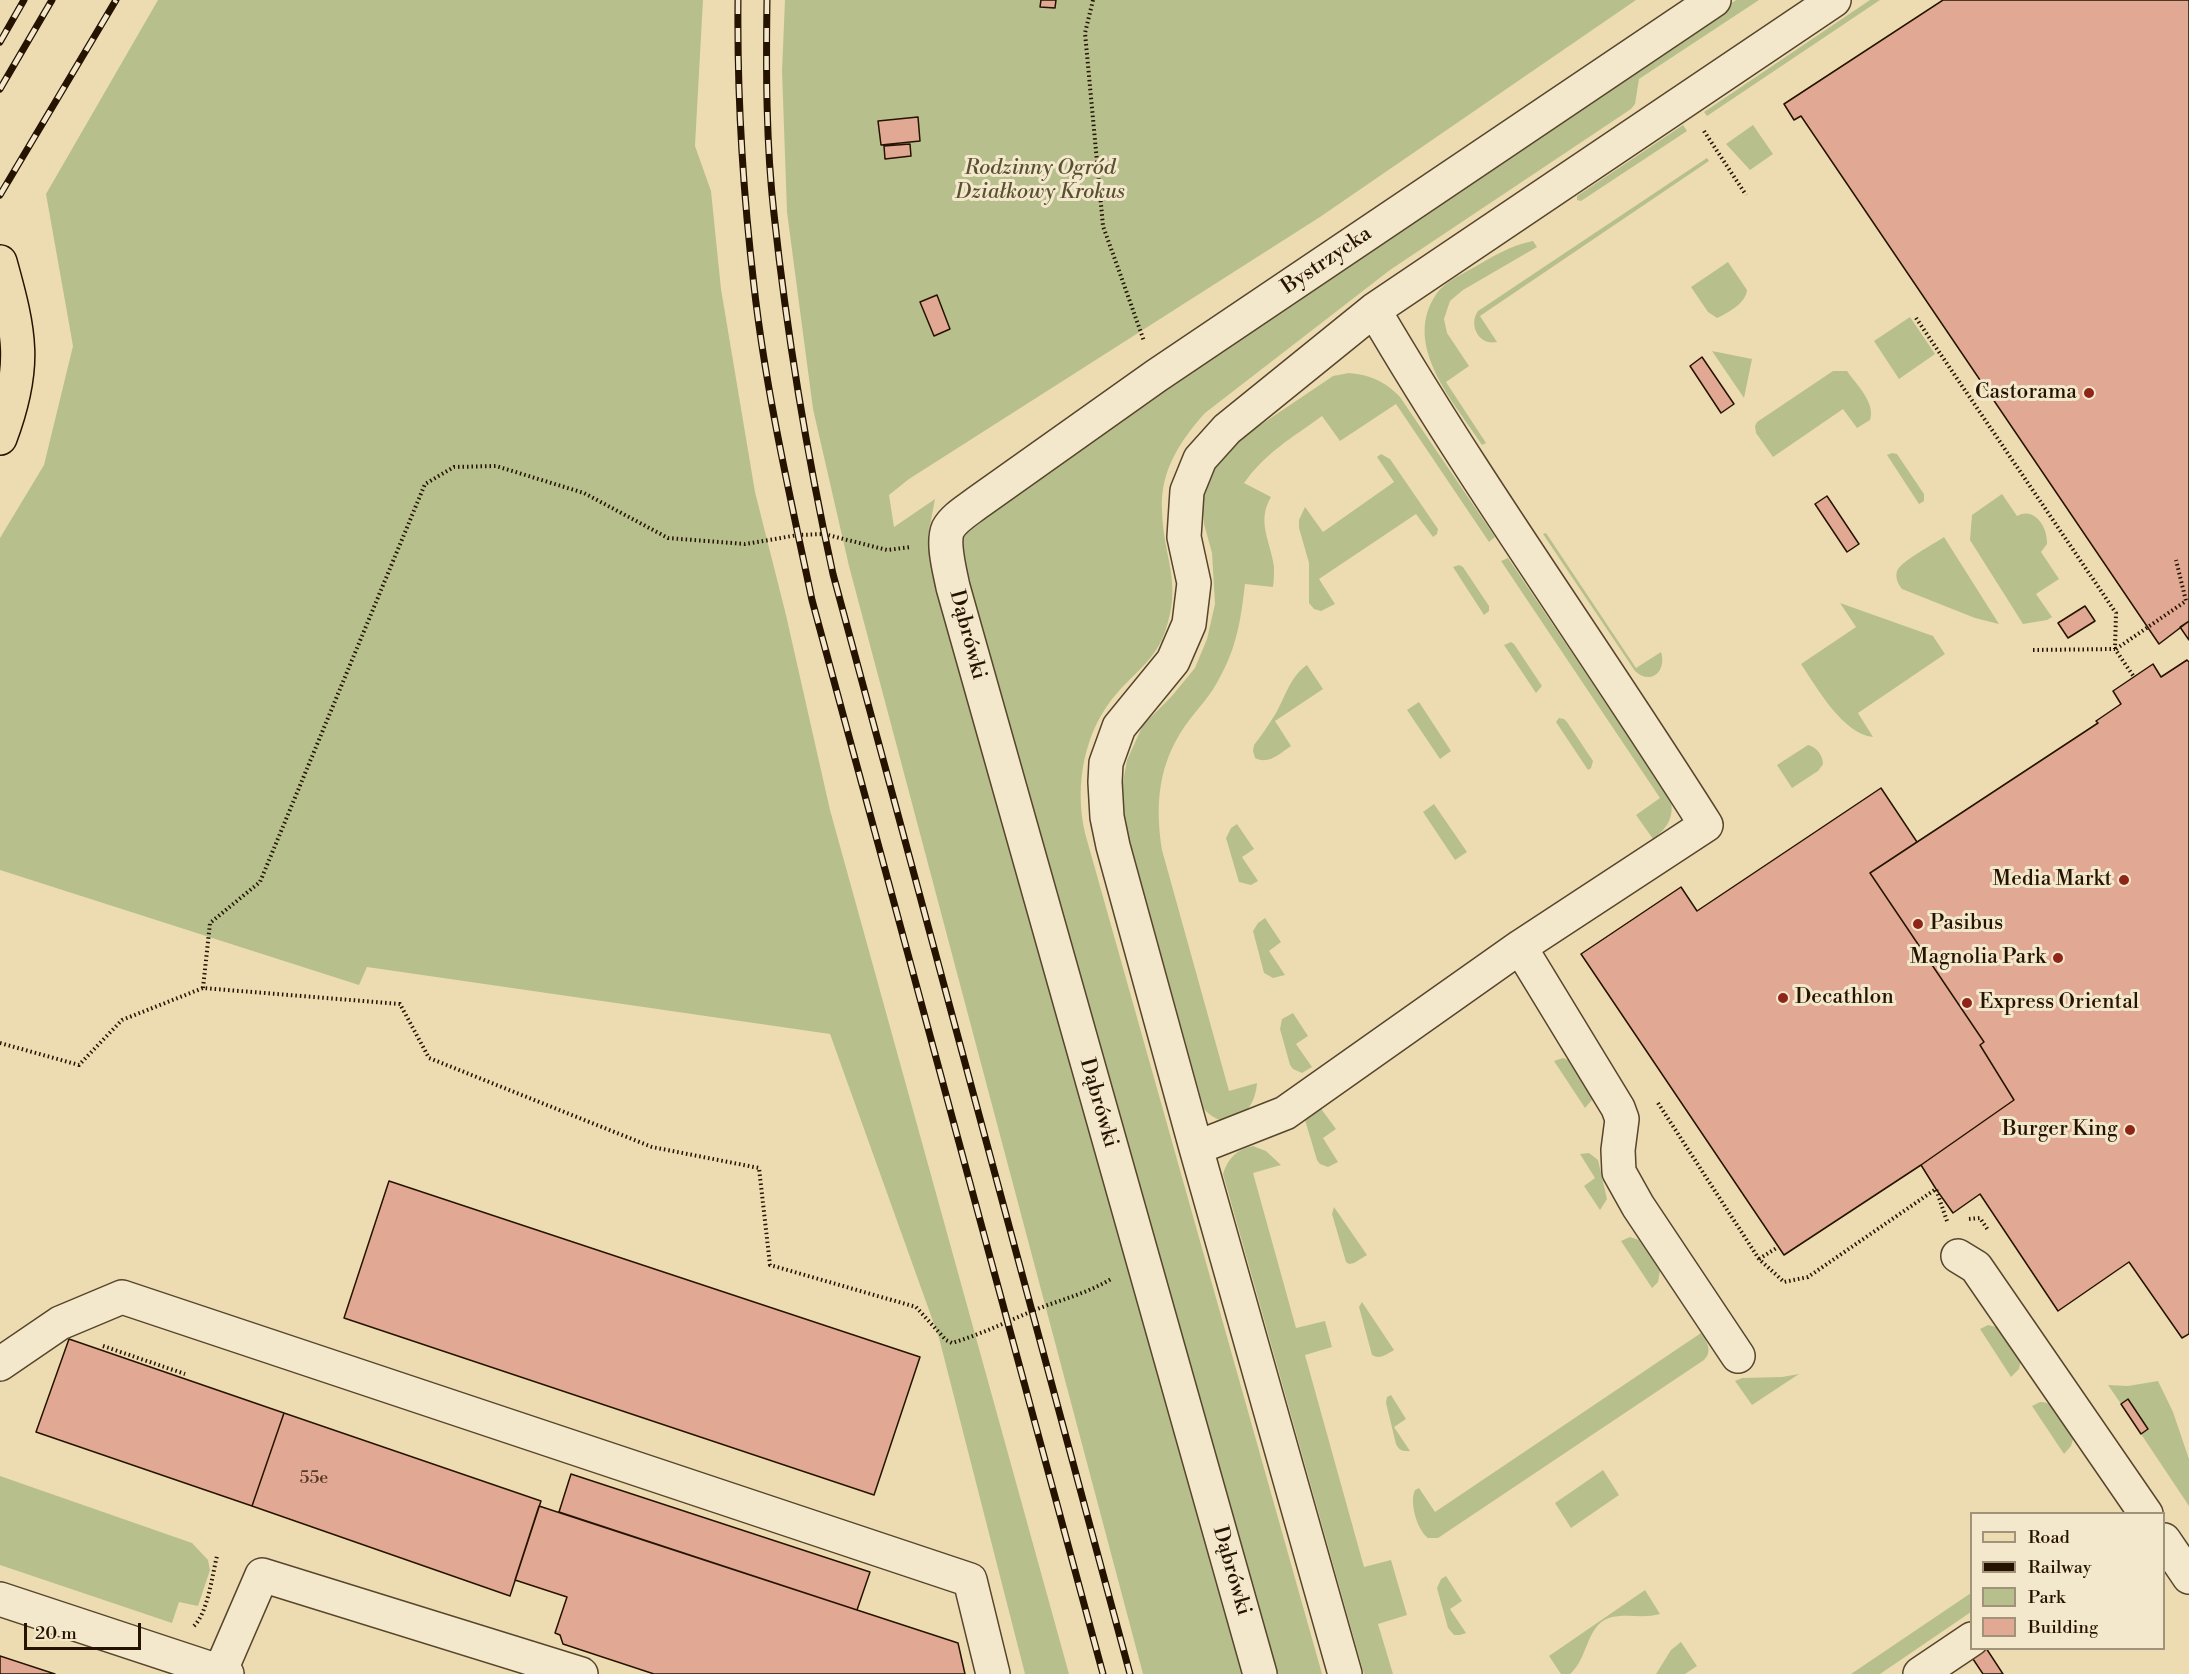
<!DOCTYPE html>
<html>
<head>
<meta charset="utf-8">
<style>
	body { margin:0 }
	#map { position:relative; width:2189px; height:1674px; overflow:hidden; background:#eddcb1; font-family:"Libre Bodoni",serif }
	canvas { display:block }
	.legend { position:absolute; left:1970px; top:1512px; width:195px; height:138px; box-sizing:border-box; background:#f3e8cc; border:2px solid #a1937a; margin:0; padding:8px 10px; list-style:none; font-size:18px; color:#251300 }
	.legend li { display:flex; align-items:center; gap:12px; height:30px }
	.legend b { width:30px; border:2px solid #a1937a }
	.scale { position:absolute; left:24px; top:1623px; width:117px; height:27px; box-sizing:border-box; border:3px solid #251300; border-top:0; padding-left:8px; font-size:18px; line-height:21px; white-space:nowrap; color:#251300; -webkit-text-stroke:4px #f3e8cc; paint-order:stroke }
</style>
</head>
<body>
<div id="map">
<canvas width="2189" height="1674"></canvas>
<ul class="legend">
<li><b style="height:8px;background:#eddcb1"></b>Road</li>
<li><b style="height:8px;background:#251300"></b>Railway</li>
<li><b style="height:16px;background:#b7c08d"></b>Park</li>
<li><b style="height:16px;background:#e1a993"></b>Building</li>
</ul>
<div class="scale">20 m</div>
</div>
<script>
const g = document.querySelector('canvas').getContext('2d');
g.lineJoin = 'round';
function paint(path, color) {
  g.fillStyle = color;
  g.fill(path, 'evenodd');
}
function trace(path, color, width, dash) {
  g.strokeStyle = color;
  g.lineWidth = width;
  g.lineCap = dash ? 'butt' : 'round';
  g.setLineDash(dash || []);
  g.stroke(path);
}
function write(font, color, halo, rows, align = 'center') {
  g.font = font + ' "Libre Bodoni",serif';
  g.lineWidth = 6;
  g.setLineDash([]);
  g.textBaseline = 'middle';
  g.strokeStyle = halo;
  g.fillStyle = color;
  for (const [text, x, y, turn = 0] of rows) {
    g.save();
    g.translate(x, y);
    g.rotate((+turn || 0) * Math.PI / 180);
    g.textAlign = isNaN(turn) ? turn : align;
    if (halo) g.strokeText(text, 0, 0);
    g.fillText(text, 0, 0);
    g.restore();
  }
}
const green = new Path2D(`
	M158 0H703L695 146 711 191 721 289 755 492 786 615 830 810 1069 1674H1025L939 1338 830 1034 367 967 359 985 0 870V538L44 465 73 346 46 194Z
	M785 0H1636L1320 217 909 479 889 495 894 527 935 499 928 536 939 593 1243 1674H1143L849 566 813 409 787 212 782 71Z
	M1736 0H1759L1639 79 1635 104 1631 109 1390 270 1205 413C1180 441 1160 471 1162 510 1163 558 1183 581 1165 632 1156 658 1136 672 1118 692 1084 730 1074 785 1085 833L1322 1674H1273L957 546 964 523 1640 63Z
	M1870 0H1880L1707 116 1704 112Z
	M1683 125 1687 131 1581 201 1577 200V196Z
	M1753 125 1773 154 1750 170 1726 144Z
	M1707 158 1709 161 1480 316 1497 342C1479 346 1468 325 1478 311Z
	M1533 241 1537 247 1463 290 1450 301 1444 319 1447 333 1469 366 1446 382 1486 443 1482 445C1455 403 1400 345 1437 293 1444 283 1460 275 1471 269 1491 258 1510 245 1533 241Z
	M1728 262 1747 290C1746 303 1728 313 1717 318L1708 312 1691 287Z
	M1910 317 1935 354 1899 379 1874 341Z
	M1712 351 1752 359 1744 398Z
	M1833 371H1847C1856 384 1876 403 1870 420L1857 428 1843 409 1773 457 1756 433 1755 426 1757 422Z
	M1349 373C1370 375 1385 381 1400 397L1495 537 1489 542 1396 404 1340 441 1322 416C1292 438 1266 452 1244 483L1271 497C1256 522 1271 542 1274 567 1274 574 1274 580 1273 587L1245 584C1241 618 1237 647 1220 677 1211 696 1197 709 1185 726 1158 765 1155 805 1162 850L1229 1091 1257 1083C1255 1113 1229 1136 1204 1109L1131 846 1120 799 1127 760 1143 725 1171 697 1195 668 1207 639 1215 604 1212 553 1204 524 1202 499 1210 476 1220 460 1235 444 1256 428 1333 376Z
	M1892 453 1897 454 1924 494V501L1919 504 1887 455Z
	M1381 454 1390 459 1438 529 1437 534 1433 537 1416 514 1319 579 1335 604 1321 611 1314 609 1309 603V563L1299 528V520L1305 507 1323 532 1394 482 1377 457Z
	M2002 494 2017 516C2035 506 2048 528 2047 544L2041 552 2059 579 2036 594 2052 617 2047 620 2023 624 1970 540 1972 515Z
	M1546 533 1636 668 1661 652C1667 671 1651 686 1635 671L1543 534Z
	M1944 537 1999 624 1975 618 1902 589C1898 584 1895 578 1897 571 1901 561 1934 544 1944 537Z
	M1508 558 1671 800C1674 819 1667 828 1653 839L1636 815 1660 798 1501 561Z
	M1459 565 1463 567 1489 606V611L1484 615 1453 567Z
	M1840 603 1933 636 1945 654 1858 713 1873 737C1843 734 1817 688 1801 664L1856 627Z
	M1511 642 1514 644 1542 686 1536 693 1504 645Z
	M1307 665 1323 689 1275 721 1291 746C1279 754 1269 765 1255 758L1253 751 1254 745C1262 735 1269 724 1276 713 1286 695 1290 677 1307 665Z
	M1419 702 1451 751 1440 759 1407 710Z
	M1559 718 1564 719 1567 722 1593 761 1591 768 1588 770 1556 722Z
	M1808 745C1817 747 1823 756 1823 764L1818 771 1792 788 1777 765Z
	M1434 804 1467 852 1455 860 1423 812Z
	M1237 824 1254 849 1242 857 1258 881 1251 885 1239 882 1226 838 1231 828Z
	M1265 918 1281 942 1269 951 1285 975 1273 978 1264 973 1253 931 1258 923Z
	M1293 1013 1308 1036 1296 1044 1312 1067 1302 1073 1293 1069 1290 1065 1280 1029 1282 1019Z
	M1563 1058 1571 1061 1592 1095V1100L1585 1108 1554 1061Z
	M1319 1106 1336 1129 1323 1138 1338 1162 1328 1167 1320 1164 1317 1160 1305 1120 1307 1116Z
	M1253 1146 1266 1151 1281 1165 1253 1173 1296 1328 1325 1321 1332 1347 1305 1355 1364 1567 1391 1560 1407 1615 1378 1624 1393 1674H1364L1223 1174C1228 1158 1237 1149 1253 1146Z
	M1589 1153 1598 1160 1607 1199 1600 1210 1584 1186 1595 1178 1580 1154Z
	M1334 1207 1367 1255 1354 1263 1349 1264 1346 1262 1332 1214Z
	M1630 1237 1639 1240 1660 1271 1658 1282 1652 1288 1621 1241Z
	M1362 1302 1394 1350C1387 1354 1380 1360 1372 1355L1359 1307Z
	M1988 1325 2000 1328 2021 1360 2019 1369 2011 1377 1980 1329Z
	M1701 1333C1707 1342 1713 1351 1704 1360L1438 1538H1428C1417 1530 1409 1502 1415 1490L1419 1488 1435 1512Z
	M1799 1374 1752 1405 1735 1381 1742 1378 1782 1377Z
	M2158 1381 2173 1412 2189 1459V1506L2141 1434 2148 1428 2128 1400 2121 1404 2108 1385 2128 1386Z
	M1391 1395 1406 1419 1394 1427 1410 1451C1403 1451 1399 1451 1396 1444L1386 1403 1387 1397Z
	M2040 1402C2056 1401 2065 1424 2074 1436L2071 1446 2064 1454 2032 1406Z
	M1603 1470 1619 1495 1571 1528 1555 1503Z
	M0 1476 192 1543 208 1560 210 1570 198 1606 179 1602 172 1623 0 1565Z
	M1446 1576 1462 1601 1450 1609 1466 1633 1460 1635H1454L1448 1628 1437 1588 1441 1579Z
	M1645 1590 1660 1614C1643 1619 1626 1613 1609 1618 1586 1626 1588 1659 1570 1674H1561L1549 1656Z
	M1971 1593V1612L1880 1674H1851Z
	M1681 1642 1697 1666 1685 1674H1656L1671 1650Z`);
const building = new Path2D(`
	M1041 0H1056L1055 8 1040 7Z
	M1943 0H2189V621L2159 644 1801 116 1794 120 1784 104Z
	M918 117 920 141 881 145 878 121Z
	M910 144 911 156 885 159 884 146Z
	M937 295 950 329 934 336 920 302Z
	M1702 357 1734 404 1721 413 1690 366Z
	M1827 496 1859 544 1847 552 1815 504Z
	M2085 606 2095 621 2068 638 2058 623Z
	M2189 621V640L2180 627Z
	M2187 660 2189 662V1334L2182 1338 2129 1262 2058 1311 1980 1194 1953 1213 1936 1189 1921 1165 2014 1100 1980 1045 1984 1042 1870 873 2098 723 2096 721 2121 704 2113 691 2153 664 2161 677Z
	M1881 788 1917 842 1870 873 1984 1042 1980 1045 2014 1100 1921 1165 1784 1255 1581 954 1681 887 1697 911Z
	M389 1181 920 1357 874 1495 344 1318Z
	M69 1339 284 1413 252 1506 36 1432Z
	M2128 1399 2148 1429 2141 1434 2121 1404Z
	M284 1413 541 1501 510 1596 252 1506Z
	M571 1474 870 1572 857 1610 559 1512Z
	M539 1506 958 1643 965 1674H654L563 1644 560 1635 555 1633 567 1597 515 1580Z
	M1983 1648H1986L2003 1674H1983L1971 1656Z
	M0 1656 55 1674H0Z`);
const path = new Path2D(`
	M1093 0 1085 33 1103 226 1144 341
	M1704 131 1746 195
	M1916 318 2116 613 2115 649
	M2116 649 2186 601 2176 560
	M2033 650 2115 649 2134 677
	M203 988 210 923 260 882 425 484 454 467 496 466 584 493 668 538 745 544 798 535 824 534 887 550 911 547
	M0 1043 79 1065 122 1020 203 988 400 1004 429 1058 652 1147 759 1168 770 1265 916 1307 946 1340 952 1343C979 1335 1004 1323 1030 1312 1058 1300 1084 1295 1111 1279
	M1658 1103 1759 1259 1784 1282 1808 1277 1936 1189 1947 1221
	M1969 1219 1980 1218 1988 1230
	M1759 1259 1778 1247
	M103 1346 185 1374
	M194 1626C208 1612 212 1576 217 1556`);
const minor = new Path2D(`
	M1520 947 1618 1108 1622 1119 1618 1150 1619 1172 1638 1206 1738 1356
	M1196 1148 1285 1113 1520 947 1706 825C1597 652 1477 486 1374 310
	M1958 1256 1976 1267 2146 1514
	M0 1364 60 1323 122 1297 970 1580 993 1674
	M2164 1540 2189 1577
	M0 1599 227 1674
	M220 1672 262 1575 581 1674
	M1260 1674 953 587C950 572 942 543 948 529 954 518 968 510 977 503L1156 376 1714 0
	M1345 1674 1196 1148 1113 846 1107 817 1105 782 1106 763 1119 727 1173 661 1189 624 1194 583 1184 537 1187 491 1200 459 1227 429 1374 310 1834 0
	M1920 1674 1972 1639`);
const major = new Path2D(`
	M0 262C20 334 27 366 0 438`);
const rail = new Path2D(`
	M738 0C737 95 743 192 754 286 766 392 790 496 812 600L1103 1674
	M767 0C766 71 766 143 774 214 787 335 807 455 833 574L1130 1674
	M0 42 24 0
	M0 89 52 0
	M0 195 116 0`);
const markers = [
	[2089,393,6,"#8f2418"],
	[2124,880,6,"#8f2418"],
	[1918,924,6,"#8f2418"],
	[2058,958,6,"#8f2418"],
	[1783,998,6,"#8f2418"],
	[1967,1003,6,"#8f2418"],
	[2130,1130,6,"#8f2418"]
];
const numberNames = [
	["55e",314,1479]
];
const parkNames = [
	["Rodzinny Ogród",1040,169],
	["Działkowy Krokus",1040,193]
];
const streetNames = [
	["Bystrzycka",1327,261,-34],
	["Dąbrówki",967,635,75],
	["Dąbrówki",1098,1103,74],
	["Dąbrówki",1231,1571,74]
];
const poiNames = [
	["Castorama",2077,393],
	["Media Markt",2112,880],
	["Pasibus",1930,924,"left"],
	["Magnolia Park",2046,958],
	["Decathlon",1795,998,"left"],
	["Express Oriental",1979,1003,"left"],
	["Burger King",2118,1130]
];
paint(green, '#b7c08d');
paint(building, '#e1a993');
trace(building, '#251300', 1.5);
trace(minor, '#57452c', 36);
trace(major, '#251300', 36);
trace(path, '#251300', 4, [1.5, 3]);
trace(minor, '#f3e8cc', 33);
trace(major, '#eddcb1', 33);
trace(rail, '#251300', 7);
trace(rail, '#f3e8cc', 4.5, [14]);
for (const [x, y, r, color] of markers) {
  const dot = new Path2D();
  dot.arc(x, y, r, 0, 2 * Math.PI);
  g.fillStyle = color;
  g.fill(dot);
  trace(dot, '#f3e8cc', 2);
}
write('18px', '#543825', null, numberNames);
write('italic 21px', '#585031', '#f3e8cc', parkNames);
write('21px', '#251300', '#f3e8cc', streetNames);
write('21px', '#251300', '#f3e8cc', poiNames, 'right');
</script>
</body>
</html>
